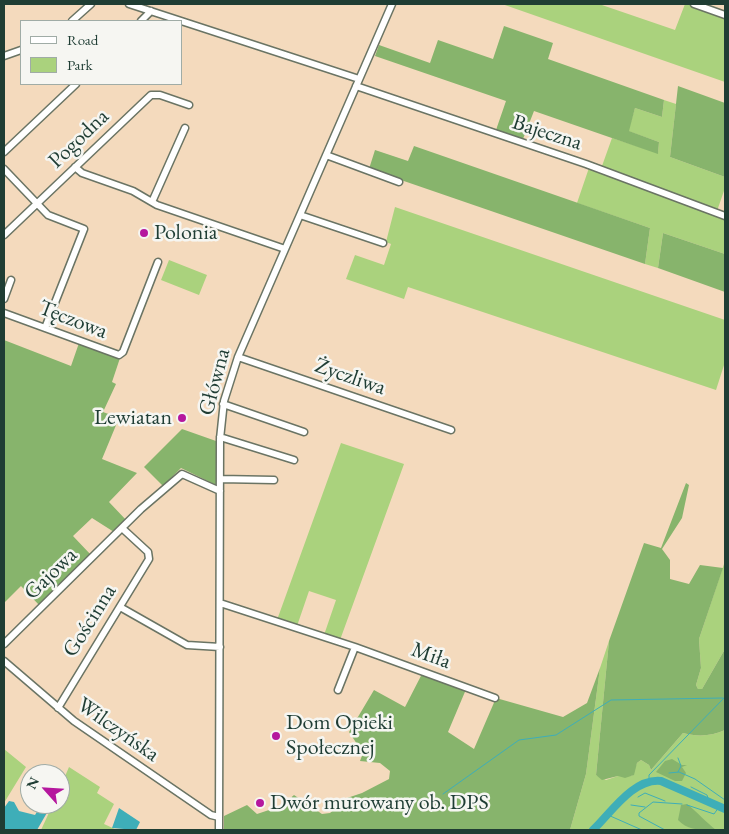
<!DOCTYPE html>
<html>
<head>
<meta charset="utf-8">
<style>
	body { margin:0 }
	#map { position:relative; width:729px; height:834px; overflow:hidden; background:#f4dabd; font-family:"EB Garamond",serif }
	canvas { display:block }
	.frame { position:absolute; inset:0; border:5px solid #1f3d34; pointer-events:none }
	.legend { position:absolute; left:20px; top:20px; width:162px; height:65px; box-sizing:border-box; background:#f6f6f2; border:1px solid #a0aca6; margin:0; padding:6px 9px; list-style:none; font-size:15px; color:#1f3d34 }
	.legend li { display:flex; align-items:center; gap:10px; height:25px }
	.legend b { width:25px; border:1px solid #a0aca6 }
	.north { position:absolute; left:20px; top:764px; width:50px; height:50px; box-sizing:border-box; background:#f6f6f2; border:1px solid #a0aca6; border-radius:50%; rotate:296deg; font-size:14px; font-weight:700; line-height:20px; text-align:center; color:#1f3d34 }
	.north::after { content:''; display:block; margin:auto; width:18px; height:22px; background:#b5179e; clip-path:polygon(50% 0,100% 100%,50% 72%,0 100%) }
</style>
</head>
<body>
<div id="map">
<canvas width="729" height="834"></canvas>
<div class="frame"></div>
<ul class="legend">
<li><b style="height:6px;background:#fff"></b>Road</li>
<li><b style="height:14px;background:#aad27d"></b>Park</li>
</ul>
<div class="north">N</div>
</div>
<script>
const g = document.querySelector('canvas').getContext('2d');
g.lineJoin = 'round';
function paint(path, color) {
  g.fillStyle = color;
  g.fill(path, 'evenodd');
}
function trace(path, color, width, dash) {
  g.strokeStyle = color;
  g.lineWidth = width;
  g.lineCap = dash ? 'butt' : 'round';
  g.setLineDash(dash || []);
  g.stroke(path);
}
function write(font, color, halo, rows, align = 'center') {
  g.font = font + ' "EB Garamond",serif';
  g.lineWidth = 5;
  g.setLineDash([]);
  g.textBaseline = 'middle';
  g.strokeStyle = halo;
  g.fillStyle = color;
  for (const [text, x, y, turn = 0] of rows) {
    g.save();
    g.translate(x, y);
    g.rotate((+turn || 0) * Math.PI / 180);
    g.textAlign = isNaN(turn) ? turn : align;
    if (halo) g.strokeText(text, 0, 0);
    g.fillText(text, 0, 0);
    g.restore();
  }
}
const green = new Path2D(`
	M502 4H599L675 30 685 4H702L725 12V82Z
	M664 100 676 104 670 157 725 177V188L717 211 725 214V254L663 233 658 268 645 264 650 228 577 203 591 162 602 166 612 138 658 153 659 142 628 131 635 108 662 117Z
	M395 207 725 320V362L716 390 408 287 404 299 346 279 355 255 384 265 391 244 386 242Z
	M169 260 207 275 199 295 161 280Z
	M341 443 404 464 340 640 324 635 336 600 309 591 297 626 277 620Z
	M725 561V649L702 689H698L696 685 701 668 699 639Z
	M609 641 596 775 606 780 618 776H632L637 763 641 760 649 765 651 770 683 733C697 737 713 736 725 730V830H570L586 774 600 668Z
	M4 749 26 767 4 803Z
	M69 767 100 787 97 793 114 804 104 824 117 830H41L53 804H60V788Z`);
const forest = new Path2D(`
	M504 26 553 43 548 59 664 100 662 117 635 108 629 131 659 142 658 154 534 111 523 139 496 130 506 101 375 56 379 45 430 63 438 40 493 59Z
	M678 86 725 103V177L670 157Z
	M414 146 650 228 645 264 369 169 375 150 408 161Z
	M663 233 725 254V292L658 268Z
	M4 340 71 366 79 343 120 358 112 382 116 384 103 412 119 418 102 459 137 473 109 502 127 521 114 532 92 518 73 536 91 555 39 605 21 586 4 603Z
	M182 429 216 441V485L181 468 163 486 144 467Z
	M686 483 689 485 682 518 662 549 670 560V579L689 584 700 565 723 568 699 639 701 668 696 685 698 689H702L725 649V730C713 736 697 737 683 733L651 770 649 765 641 760 637 763 634 775 625 778 618 776 602 780 596 775 609 641 644 543 661 548Z
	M600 668 586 774 570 830H224V816L247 805 257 814 281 806 294 795 322 814 330 813 347 798 362 793 389 779 390 771 380 763 360 761 363 753 349 732 374 690 405 707 424 670 467 687 448 732 474 749 496 698 563 717 587 703Z
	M672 759 682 765H687L682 767 686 773 682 781H675L656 772 665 761Z
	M687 804C698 813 706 822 716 830 702 830 688 831 678 820L681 805Z`);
const water = new Path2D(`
	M9 801 14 802 19 811 35 815 38 810V804H52L37 830H5L4 808Z
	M119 808 140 822 136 830 112 828Z`);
const stream = new Path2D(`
	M678 758 681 766 678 772
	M669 773 679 772 695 779 725 800
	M649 781V775L725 697
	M691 787 707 795 710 804
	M443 794 519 740 556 735 611 700 723 698
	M638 797 645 793 665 801
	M631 805 645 807
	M687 805 714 814 719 807
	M608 815 642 830
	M665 830 639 816V813L653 802 682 804`);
const river = new Path2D(`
	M593 830C611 813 633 778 661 781L725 809`);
const minor = new Path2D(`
	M129 4 359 79
	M694 4 725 15
	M72 21 91 4
	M141 21 151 11
	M4 56 21 50
	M356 86 586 164 725 216
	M4 152 76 84
	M326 155 399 182
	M75 167 82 173 133 191 157 205 285 249
	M4 169 48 215 84 229 45 328
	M152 202 185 128
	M300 215 383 243
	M4 235 151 95H160L189 105
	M4 299 11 280
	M4 313 119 355 123 352 158 262
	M238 357 451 430
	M223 404 304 432
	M220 437 294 460
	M220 479 274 480
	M220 603 355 647 495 698
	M120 607 187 645 220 647
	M4 644 141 509 182 474 220 491
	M4 661 74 721 211 815 219 817
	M338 690 355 647
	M58 708 149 559 148 552 123 529
	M219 830 220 439 224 401 238 357 392 4`);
const markers = [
	[144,233,5,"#b5179e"],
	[182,418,5,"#b5179e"],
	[276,736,5,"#b5179e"],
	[260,803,5,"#b5179e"]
];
const streetNames = [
	["Bajeczna",547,133,18],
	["Pogodna",79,139,-44],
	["Tęczowa",73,320,21],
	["Życzliwa",350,377,19],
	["Główna",215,382,-75],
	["Gajowa",51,574,-44],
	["Gościnna",90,621,-58],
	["Miła",431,656,20],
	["Wilczyńska",118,730,35]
];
const poiNames = [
	["Polonia",154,233],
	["Lewiatan",172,418,"right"],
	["Dom Opieki",286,723],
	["Społecznej",286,748],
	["Dwór murowany ob. DPS",270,803]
];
paint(green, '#aad27d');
paint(forest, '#87b46c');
paint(water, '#3eaeb8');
trace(stream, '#3eaeb8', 1);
trace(river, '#3eaeb8', 8);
trace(minor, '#6a7464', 9);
trace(minor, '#fff', 6);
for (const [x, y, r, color] of markers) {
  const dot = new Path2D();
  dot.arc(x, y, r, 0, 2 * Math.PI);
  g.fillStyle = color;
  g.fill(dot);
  trace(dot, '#f6f6f2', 2);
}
write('22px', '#1f3d34', '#f6f6f2', streetNames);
write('22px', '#1f3d34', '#f6f6f2', poiNames, 'left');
</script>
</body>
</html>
